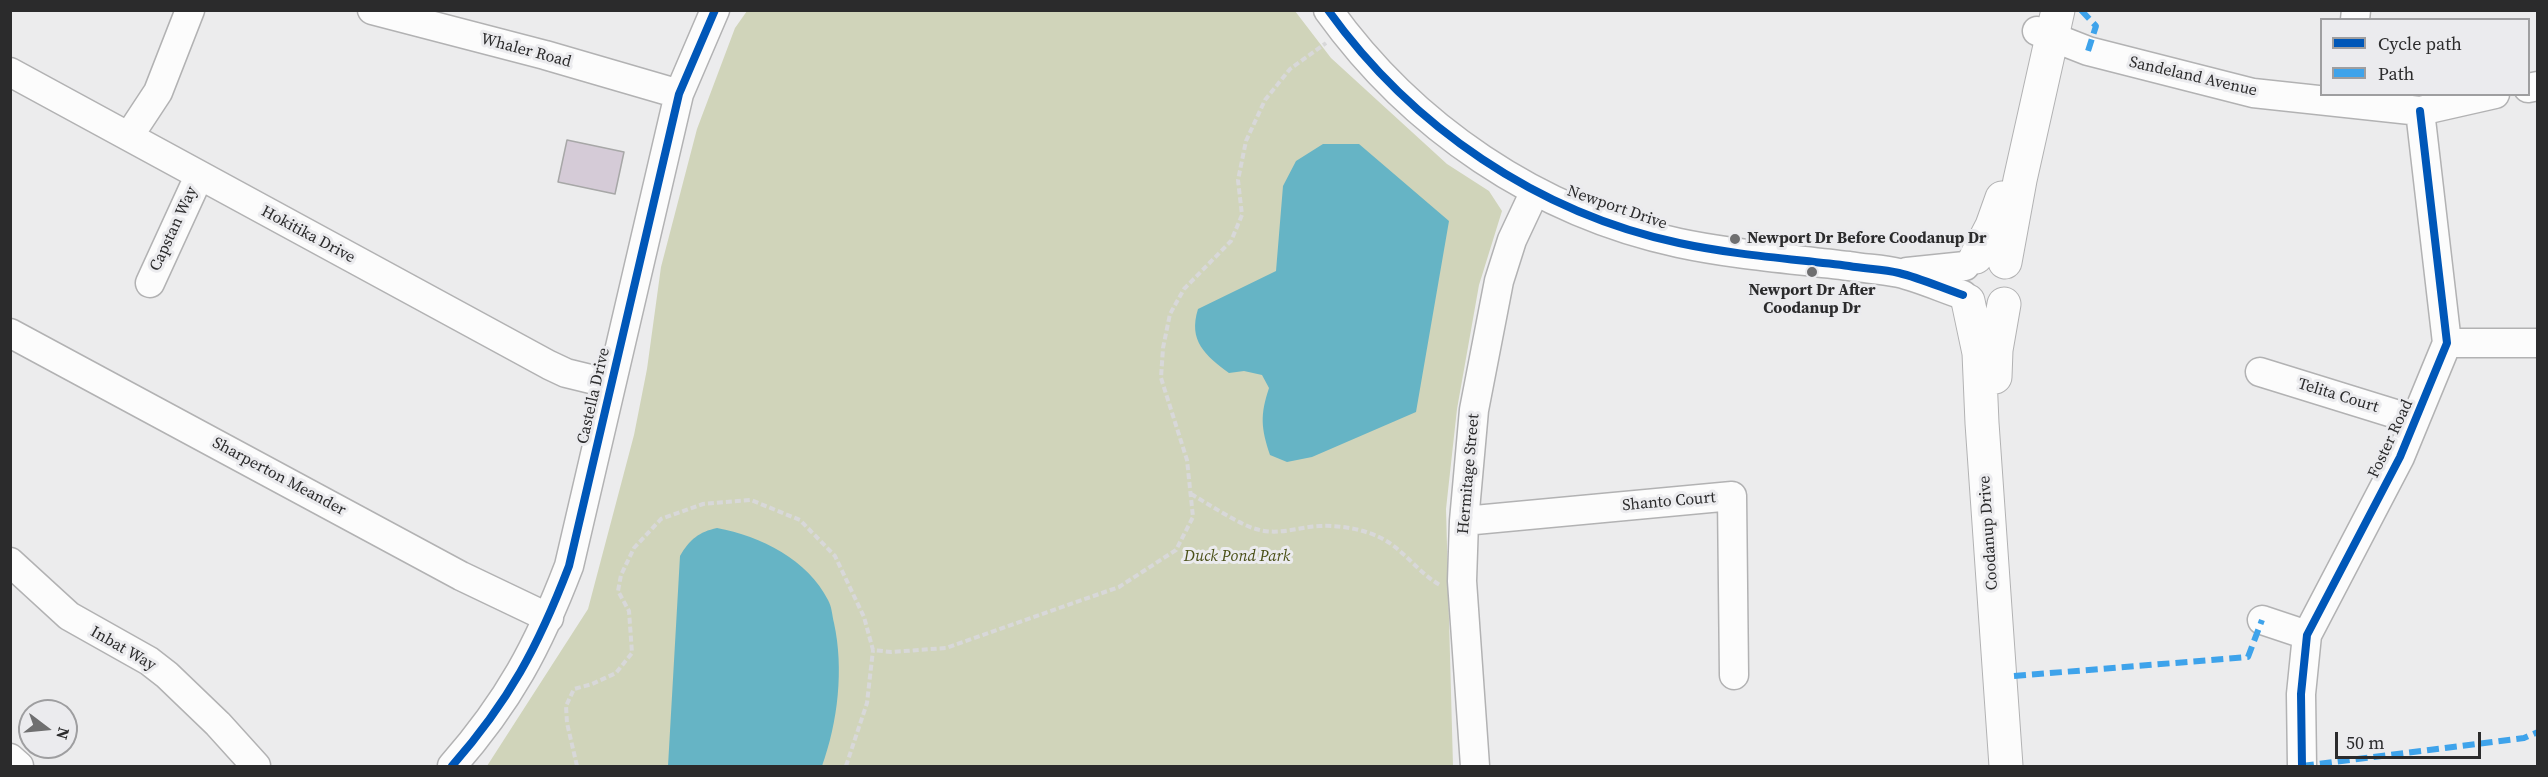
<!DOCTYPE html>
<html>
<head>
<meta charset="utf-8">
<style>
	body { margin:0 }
	#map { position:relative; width:2548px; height:777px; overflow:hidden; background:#ececed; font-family:"Source Serif 4",serif }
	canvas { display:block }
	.frame { position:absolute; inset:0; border:12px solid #2b2b2c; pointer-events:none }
	.legend { position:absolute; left:2320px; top:18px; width:210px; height:78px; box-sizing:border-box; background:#ebebee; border:2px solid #9e9ea0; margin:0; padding:8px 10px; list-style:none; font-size:18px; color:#2b2b2c }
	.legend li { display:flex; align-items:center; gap:12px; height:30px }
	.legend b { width:30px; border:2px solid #9e9ea0 }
	.north { position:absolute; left:18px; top:699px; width:60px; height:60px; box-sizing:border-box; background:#ebebee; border:2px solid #9e9ea0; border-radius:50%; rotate:106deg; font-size:16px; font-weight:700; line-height:24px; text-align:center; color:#2b2b2c }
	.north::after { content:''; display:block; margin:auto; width:21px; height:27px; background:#6f6f70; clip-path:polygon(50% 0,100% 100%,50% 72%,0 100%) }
	.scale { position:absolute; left:2335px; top:732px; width:146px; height:27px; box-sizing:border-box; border:3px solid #2b2b2c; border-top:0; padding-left:8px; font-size:18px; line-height:21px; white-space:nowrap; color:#2b2b2c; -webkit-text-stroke:4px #ebebee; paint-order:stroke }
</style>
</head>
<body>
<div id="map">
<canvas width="2548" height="777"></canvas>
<div class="frame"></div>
<ul class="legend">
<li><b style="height:8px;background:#0057b8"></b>Cycle path</li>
<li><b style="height:8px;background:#3ea3eb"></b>Path</li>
</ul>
<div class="north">N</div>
<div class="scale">50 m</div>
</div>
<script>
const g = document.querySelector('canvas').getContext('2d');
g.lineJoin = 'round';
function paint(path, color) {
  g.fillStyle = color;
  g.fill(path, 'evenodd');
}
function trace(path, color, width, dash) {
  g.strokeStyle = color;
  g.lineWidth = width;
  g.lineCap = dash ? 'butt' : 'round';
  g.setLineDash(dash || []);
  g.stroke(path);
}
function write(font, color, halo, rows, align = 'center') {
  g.font = font + ' "Source Serif 4",serif';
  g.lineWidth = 6;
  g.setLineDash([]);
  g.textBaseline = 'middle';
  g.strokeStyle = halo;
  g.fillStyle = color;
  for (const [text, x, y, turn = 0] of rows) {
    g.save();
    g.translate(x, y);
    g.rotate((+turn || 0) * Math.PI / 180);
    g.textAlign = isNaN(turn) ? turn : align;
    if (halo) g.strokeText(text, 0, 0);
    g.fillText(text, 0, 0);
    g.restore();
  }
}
const green = new Path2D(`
	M747 11H1295L1331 58 1447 164 1489 191 1502 211 1479 285 1457 409 1446 509 1453 766H487L588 609 634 435 647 369 661 267 697 129 735 28Z`);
const water = new Path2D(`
	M1323 144H1359L1449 221 1416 412 1312 457 1287 462 1270 455C1261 428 1260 415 1269 388L1262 375 1244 371 1229 373C1205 355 1188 341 1198 309L1276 271 1283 186 1296 161Z
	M717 528C761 536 808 560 828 600 832 607 832 615 834 623 844 669 838 722 822 766H668L680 556C690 539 699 532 717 528Z`);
const building = new Path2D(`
	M567 140 624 152 615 194 558 182Z`);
const path = new Path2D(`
	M1191 494C1207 503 1240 525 1256 529 1278 536 1298 527 1320 526 1339 525 1362 529 1379 537 1403 548 1417 572 1440 585
	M577 766 567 723 566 706 574 689 592 684 616 673 632 653 629 611 618 591 621 575 634 548 661 519 703 504 751 500 800 520 835 556 864 617 873 650 891 652 946 648 1119 587 1176 550 1193 517 1187 460 1161 378 1163 348 1170 314 1184 289 1231 241 1242 215 1238 180 1246 141 1265 100 1290 69 1326 43
	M846 766 867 703 873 650`);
const minor = new Path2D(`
	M372 10 545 55 679 94
	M1328 10C1412 127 1538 213 1679 243 1735 255 1793 259 1849 266 1866 269 1883 269 1899 273 1920 278 1942 288 1963 295
	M2355 20 2356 10
	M2037 31 2088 51 2253 93 2420 111 2495 94
	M10 72 549 365 566 373 611 384
	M2528 88 2538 86
	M129 136 158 92 190 10
	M1907 272 1965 266
	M150 283 199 176
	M10 333 461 576 549 618
	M2447 343H2538
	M2260 372 2415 420
	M1464 521 1732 496 1734 675
	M10 562 69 616 149 661 167 675 218 724 256 766
	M2262 620 2307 635
	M10 758 19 766
	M452 766C509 701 538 647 569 566L679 94 715 10
	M1475 766 1462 581 1464 521 1474 410 1499 281 1512 240 1535 191
	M2302 766 2301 694 2307 635 2400 457 2447 343 2420 111`);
const major = new Path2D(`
	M1976 257 1992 226 2002 198
	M2005 262 2020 180 2058 10
	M1968 301 1979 353 1982 423 2006 766
	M1995 377 1996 350 2004 304`);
const quiet = new Path2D(`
	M2081 10 2096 26 2088 51
	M2014 676 2248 657 2262 620
	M2302 766 2524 738 2538 732`);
const cycleway = new Path2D(`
	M1328 10C1412 127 1538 213 1679 243 1735 255 1793 259 1849 266 1866 269 1883 269 1899 273 1920 278 1942 288 1963 295
	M452 766C509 701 538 647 569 566L679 94 715 10
	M2302 766 2301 694 2307 635 2400 457 2447 343 2420 111`);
const markers = [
	[1735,239,6,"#6f6f70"],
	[1812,272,6,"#6f6f70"]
];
const streetNames = [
	["Whaler Road",526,51,15],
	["Sandeland Avenue",2193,77,13],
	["Newport Drive",1617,208,19],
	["Capstan Way",174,229,-65],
	["Hokitika Drive",308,235,28],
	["Castella Drive",594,396,-77],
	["Telita Court",2338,396,17],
	["Foster Road",2391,439,-65],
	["Hermitage Street",1469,474,-85],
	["Sharperton Meander",279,477,28],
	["Shanto Court",1669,502,-5],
	["Coodanup Drive",1989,533,-94],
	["Inbat Way",123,649,30]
];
const poiNames = [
	["Newport Dr Before Coodanup Dr",1747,239],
	["Newport Dr After",1812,291,"center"],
	["Coodanup Dr",1812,309,"center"]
];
const parkNames = [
	["Duck Pond Park",1237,557]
];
paint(green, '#d0d4ba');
paint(water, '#66b4c5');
paint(building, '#d5cbd7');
trace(building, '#a7a7a7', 1.5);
trace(minor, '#b2b2b3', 31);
trace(major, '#b2b2b3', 35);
trace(path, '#d8d8d9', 4, [6, 3]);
trace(minor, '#fcfcfc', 28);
trace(major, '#fcfcfc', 33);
trace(quiet, '#3ea3eb', 6, [12, 6]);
trace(cycleway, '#0057b8', 8);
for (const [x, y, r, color] of markers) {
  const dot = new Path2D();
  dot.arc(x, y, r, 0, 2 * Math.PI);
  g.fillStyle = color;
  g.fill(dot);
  trace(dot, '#ebebee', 2);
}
write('16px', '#2b2b2c', '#ebebee', streetNames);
write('bold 16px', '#2b2b2c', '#ebebee', poiNames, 'left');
write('italic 16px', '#4a5017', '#ebebee', parkNames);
</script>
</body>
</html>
